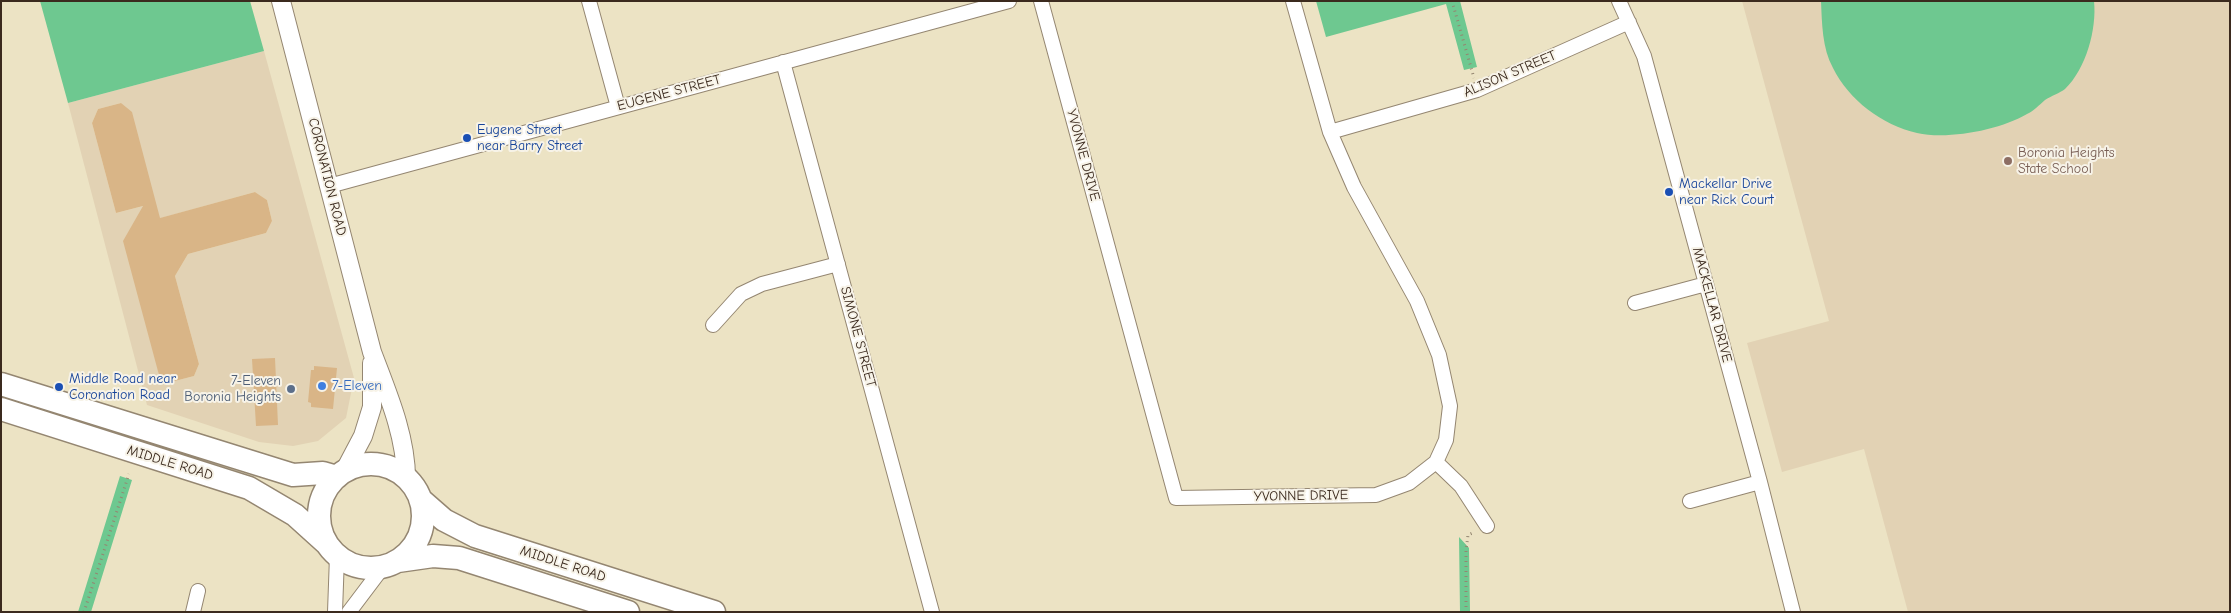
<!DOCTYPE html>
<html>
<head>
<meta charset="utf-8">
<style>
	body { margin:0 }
	#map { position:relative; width:2231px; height:613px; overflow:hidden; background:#ece3c4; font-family:"Comic Neue",sans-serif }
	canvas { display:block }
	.frame { position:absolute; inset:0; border:2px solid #3b2a1e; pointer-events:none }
</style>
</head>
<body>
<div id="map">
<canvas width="2231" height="613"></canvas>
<div class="frame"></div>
</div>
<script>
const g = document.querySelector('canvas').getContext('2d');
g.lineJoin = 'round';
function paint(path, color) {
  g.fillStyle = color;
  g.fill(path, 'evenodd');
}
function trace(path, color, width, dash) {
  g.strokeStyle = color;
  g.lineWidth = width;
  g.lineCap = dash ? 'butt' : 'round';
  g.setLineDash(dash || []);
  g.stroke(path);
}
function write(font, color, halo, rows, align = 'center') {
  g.font = font + ' "Comic Neue",sans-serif';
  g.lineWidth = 4;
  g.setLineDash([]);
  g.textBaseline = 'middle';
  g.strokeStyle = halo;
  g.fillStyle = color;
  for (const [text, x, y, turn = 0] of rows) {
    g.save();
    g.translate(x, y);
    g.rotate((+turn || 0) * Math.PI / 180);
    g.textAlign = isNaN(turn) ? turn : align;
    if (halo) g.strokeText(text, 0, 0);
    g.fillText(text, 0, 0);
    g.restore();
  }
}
const built = new Path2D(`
	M1742 1H2230V612H1908L1864 449 1782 472 1747 343 1829 321Z
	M264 51 354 378 346 418 318 441 293 446 259 442 147 405 68 103ZM121 103 155 203 116 213 92 123 98 109ZM255 192 267 200 272 221 266 233 188 254 175 276 199 364 194 376 171 382 159 375 132 226Z`);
const green = new Path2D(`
	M40 1H250L264 51 68 103Z
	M1316 1H1460L1477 67 1464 70 1446 4 1326 37Z
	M1821 1H2094C2097 29 2086 69 2065 89 2060 93 2051 96 2045 100 2039 105 2034 111 2027 114 2000 130 1948 140 1917 133 1882 125 1849 100 1833 68 1822 48 1822 23 1821 1Z
	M120 476 132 480 91 612H78Z
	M1459 537 1469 548 1470 612H1460Z`);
const building = new Path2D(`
	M121 103 132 112 160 218 255 192 267 200 272 221 266 233 188 254 175 276 199 364 194 376 171 382 159 375 123 241 143 206 116 213 92 123 98 109Z
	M275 358 278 425 256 426 252 359Z
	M314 366 337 368 333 409 311 407V403L308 402 311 370H314Z`);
const path = new Path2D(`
	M1452 1 1474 78
	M84 612 129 474
	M1466 612V550L1468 535 1475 532`);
const minor = new Path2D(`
	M589 1 618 107
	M1041 1 1176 498 1376 495 1409 483 1436 462 1446 440 1450 406 1439 355 1417 301 1354 187 1330 132 1293 1
	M1619 1 1644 56 1760 482 1793 612
	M783 62 932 612
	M1330 132 1477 90 1629 22
	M329 186 1009 1
	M1635 303 1706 284
	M713 325 741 294 762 284 838 264
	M1436 462 1461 486 1487 526
	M1690 501 1760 482
	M193 612 198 591
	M335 612 337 556
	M349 612 383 567`);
const tertiary = new Path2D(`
	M281 1 372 352C387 392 406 435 406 478
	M344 472 363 436 372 407V363`);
const primary = new Path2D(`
	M1 384 293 475 323 473 337 477
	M1 409 249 488 295 515 326 543
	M319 516a52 52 0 1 1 104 0a52 52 0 1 1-104 0Z
	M420 499 444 520 475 536 714 612
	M398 561 433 556 459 558 628 612`);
const markers = [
	[467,138,5,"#1a4fb4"],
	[2008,161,5,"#8d6e63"],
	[1669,192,5,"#1a4fb4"],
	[322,386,5,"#3f7fe0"],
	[59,387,5,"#1a4fb4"],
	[291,389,5,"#5c6f8a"]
];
const streetNames = [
	["ALISON STREET",1510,74,-23],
	["EUGENE STREET",669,93,-15],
	["YVONNE DRIVE",1083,155,75],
	["CORONATION ROAD",327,177,76],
	["MACKELLAR DRIVE",1712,305,75],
	["SIMONE STREET",858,337,75],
	["MIDDLE ROAD",170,463,17],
	["YVONNE DRIVE",1301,496,-1],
	["MIDDLE ROAD",563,564,18]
];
const transitNames = [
	["Eugene Street",477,130],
	["near Barry Street",477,146],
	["Mackellar Drive",1679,184],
	["near Rick Court",1679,200],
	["Middle Road near",69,379],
	["Coronation Road",69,395]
];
const educationNames = [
	["Boronia Heights",2018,153],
	["State School",2018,169]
];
const serviceNames = [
	["7-Eleven",281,381],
	["Boronia Heights",281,397]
];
const shopNames = [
	["7-Eleven",332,386]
];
paint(built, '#e2d2b4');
paint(green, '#6ec890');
paint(building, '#d9b587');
trace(minor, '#948671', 16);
trace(tertiary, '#948671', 20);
trace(primary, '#948671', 25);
trace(path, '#948671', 3, [1, 4]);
trace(minor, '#fff', 14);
trace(tertiary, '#fff', 18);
trace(primary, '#fff', 22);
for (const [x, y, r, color] of markers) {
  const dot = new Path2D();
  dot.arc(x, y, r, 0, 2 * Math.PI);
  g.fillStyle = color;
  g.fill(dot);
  trace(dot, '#f7f3e8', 2);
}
write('14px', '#3b2a1e', '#f7f3e8', streetNames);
write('14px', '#164399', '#f7f3e8', transitNames, 'left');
write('14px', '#785e54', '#f7f3e8', educationNames, 'left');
write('14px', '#4e5e75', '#f7f3e8', serviceNames, 'right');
write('14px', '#366cbe', '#f7f3e8', shopNames, 'left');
</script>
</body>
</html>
